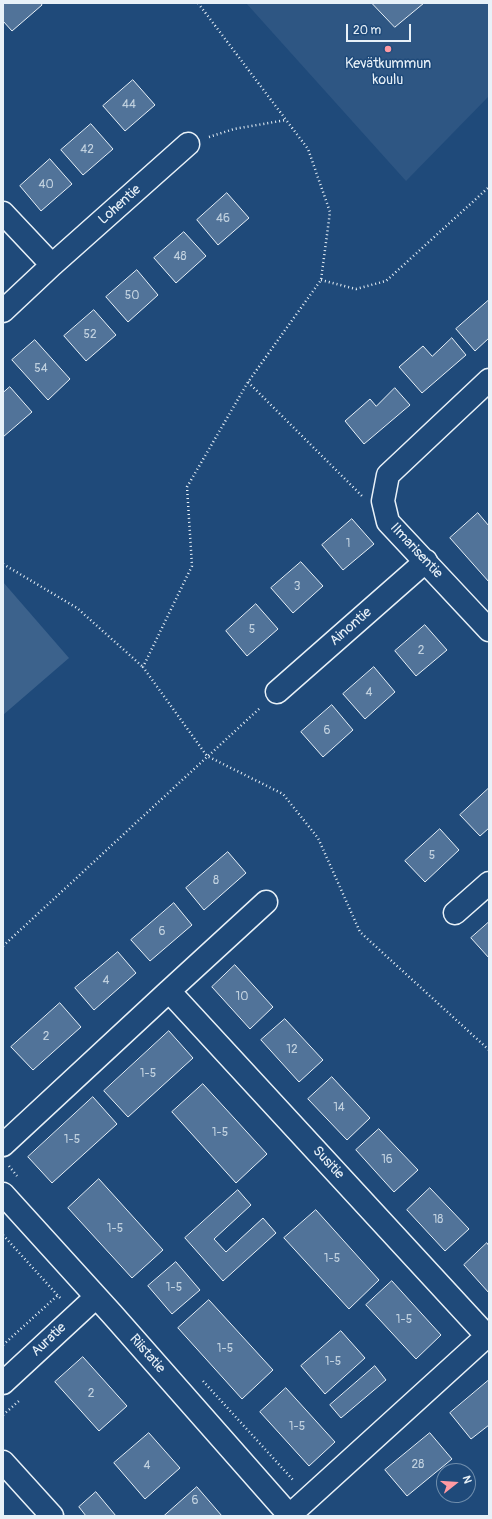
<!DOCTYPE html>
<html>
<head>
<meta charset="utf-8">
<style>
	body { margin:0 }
	#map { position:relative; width:492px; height:1519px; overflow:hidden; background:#1f4a7a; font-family:Pangolin,sans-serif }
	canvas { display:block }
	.frame { position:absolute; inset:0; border:4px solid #e8f1f8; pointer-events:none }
	.north { position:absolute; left:436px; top:1463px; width:40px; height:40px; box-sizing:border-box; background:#1f4a7a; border:1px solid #6f8dac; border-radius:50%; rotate:73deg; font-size:11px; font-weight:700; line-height:16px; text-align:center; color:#e8f1f8 }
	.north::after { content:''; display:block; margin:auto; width:14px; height:18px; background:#ff9aa2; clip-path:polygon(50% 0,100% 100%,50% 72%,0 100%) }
	.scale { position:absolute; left:346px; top:24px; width:65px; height:18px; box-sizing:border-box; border:2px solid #e8f1f8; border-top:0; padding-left:5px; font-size:12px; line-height:14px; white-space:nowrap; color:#e8f1f8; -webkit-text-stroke:3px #1f4a7a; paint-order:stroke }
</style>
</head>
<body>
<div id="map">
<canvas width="492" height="1519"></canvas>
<div class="frame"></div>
<div class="north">N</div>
<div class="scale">20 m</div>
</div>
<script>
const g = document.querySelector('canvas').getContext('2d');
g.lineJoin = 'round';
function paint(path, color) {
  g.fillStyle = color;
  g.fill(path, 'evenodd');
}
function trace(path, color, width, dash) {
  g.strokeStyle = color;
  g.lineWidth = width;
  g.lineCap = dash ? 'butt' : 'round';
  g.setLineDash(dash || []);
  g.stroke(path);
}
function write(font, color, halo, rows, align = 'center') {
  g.font = font + ' Pangolin,sans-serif';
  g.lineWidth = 3;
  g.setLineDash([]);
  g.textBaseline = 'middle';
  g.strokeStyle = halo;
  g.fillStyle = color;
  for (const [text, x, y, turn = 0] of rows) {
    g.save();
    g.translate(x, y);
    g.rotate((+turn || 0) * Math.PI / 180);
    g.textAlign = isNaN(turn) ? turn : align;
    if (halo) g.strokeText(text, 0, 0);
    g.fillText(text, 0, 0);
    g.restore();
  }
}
const built = new Path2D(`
	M246 3H489V96L406 181Z`);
const green = new Path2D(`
	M3 582 69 658 3 715Z`);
const building = new Path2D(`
	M3 3H41L42 5 12 31 3 21Z
	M372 3H424L395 27Z
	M133 80 155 105 125 131 103 106Z
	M91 124 113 149 83 175 61 150Z
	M50 159 72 184 41 211 20 186Z
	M227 193 249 218 218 245 197 220Z
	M184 232 206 256 176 283 154 258Z
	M137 270 158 295 128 322 106 297Z
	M489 300V338L475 351 456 329Z
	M94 310 116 335 86 361 64 336Z
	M452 338 466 355 422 393 399 367 423 346 432 356Z
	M35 340 70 379 48 400 12 360Z
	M10 387 32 412 3 437V393Z
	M395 388 410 405 364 444 345 421 370 399 376 406Z
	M478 513 489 526V582L450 538Z
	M352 519 374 544 343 570 322 545Z
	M301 562 323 586 293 613 271 588Z
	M256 604 278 629 247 656 226 631Z
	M425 625 447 650 416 676 395 651Z
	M374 667 395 692 365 719 343 694Z
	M332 705 353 730 323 757 301 732Z
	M489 788V828L480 836 460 815Z
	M440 829 459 850 425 882 405 861Z
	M228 852 246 873 204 910 186 888Z
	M174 903 192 925 150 961 131 940Z
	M489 922V958L471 938Z
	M118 952 136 973 94 1010 75 988Z
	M235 965 273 1007 250 1029 212 987Z
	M60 1003 81 1027 33 1070 11 1047Z
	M285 1019 323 1060 299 1082 261 1040Z
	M169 1031 193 1058 128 1117 104 1091Z
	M332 1077 370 1118 347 1140 308 1099Z
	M203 1084 267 1154 236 1183 172 1112Z
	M93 1097 117 1124 52 1183 28 1157Z
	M379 1129 418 1170 394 1192 356 1150Z
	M99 1179 163 1250 132 1278 68 1208Z
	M430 1188 469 1229 445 1251 407 1210Z
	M238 1190 251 1205 214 1239 226 1252 263 1218 276 1233 223 1281 185 1238Z
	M316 1210 379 1280 349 1309 284 1238Z
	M487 1243 489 1246V1293L464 1265Z
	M176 1262 200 1290 172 1314 148 1286Z
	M392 1281 441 1335 416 1359 366 1305Z
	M209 1300 273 1370 242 1399 178 1328Z
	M341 1331 365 1358 325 1394 301 1366Z
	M83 1357 127 1406 99 1431 55 1382Z
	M375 1366 386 1380 341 1418 330 1405Z
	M489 1380V1425L471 1439 450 1413Z
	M286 1388 335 1442 309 1466 260 1412Z
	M149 1433 180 1468 145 1499 114 1463Z
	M430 1433 452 1459 407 1496 385 1470Z
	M197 1487 222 1516H164Z
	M96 1492 116 1516H86L79 1507Z`);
const path = new Path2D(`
	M198 3 308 149 330 212 321 280 248 382 187 487 192 566 143 667 207 756 283 794 318 838 360 932 489 1050
	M209 137 234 129 286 120
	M321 280 356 289 386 281 489 187
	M248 382 362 496
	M3 564 77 608 143 667
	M3 946 261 707
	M9 1166 17 1176
	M3 1235 62 1300
	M3 1345 58 1295
	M203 1381 294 1481
	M3 1415 20 1400`);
const minor = new Path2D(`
	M3 213 52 265
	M3 311 52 265 188 144
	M489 380 388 475 383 501 388 522 489 630
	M277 692 426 561
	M455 913 489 883
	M169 991 266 902
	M3 1145 169 991 487 1336 290 1515
	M3 1194 112 1314 290 1516
	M3 1383 96 1297
	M3 1462 52 1516`);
const markers = [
	[388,49,4,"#ff9aa2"]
];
const numberNames = [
	["44",129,105],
	["42",87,150],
	["40",46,185],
	["46",223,219],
	["48",180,257],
	["50",132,296],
	["52",90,335],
	["54",41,369],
	["1",348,544],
	["3",297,587],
	["5",252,630],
	["2",421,651],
	["4",369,693],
	["6",327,731],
	["5",432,856],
	["8",216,881],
	["6",162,932],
	["4",106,981],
	["10",242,997],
	["2",46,1037],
	["12",292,1050],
	["1-5",148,1074],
	["14",339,1108],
	["1-5",220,1133],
	["1-5",72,1140],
	["16",387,1160],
	["18",438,1220],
	["1-5",115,1229],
	["1-5",332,1259],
	["1-5",174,1288],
	["1-5",404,1320],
	["1-5",225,1349],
	["1-5",333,1362],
	["2",91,1394],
	["1-5",297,1427],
	["28",418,1465],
	["4",147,1466],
	["6",195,1501]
];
const poiNames = [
	["Kevätkummun",388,64],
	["koulu",388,80]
];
const streetNames = [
	["Lohentie",120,205,-42],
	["Ilmarisentie",416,551,47],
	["Ainontie",351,627,-41],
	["Susitie",328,1163,47],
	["Auratie",49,1340,-43],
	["Riistatie",147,1354,49]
];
paint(built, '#2e5683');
paint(green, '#3c628c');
paint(building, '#517399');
trace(building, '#e8f1f8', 1);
trace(minor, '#e8f1f8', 25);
trace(path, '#e8f1f8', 2.5, [1, 3]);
trace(minor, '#1f4a7a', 22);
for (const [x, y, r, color] of markers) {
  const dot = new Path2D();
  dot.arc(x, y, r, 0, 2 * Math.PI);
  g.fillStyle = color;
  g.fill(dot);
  trace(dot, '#1f4a7a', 1.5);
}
write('12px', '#c2d2e0', null, numberNames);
write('14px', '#e8f1f8', '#1f4a7a', poiNames);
write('14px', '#e8f1f8', '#1f4a7a', streetNames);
</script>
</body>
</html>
